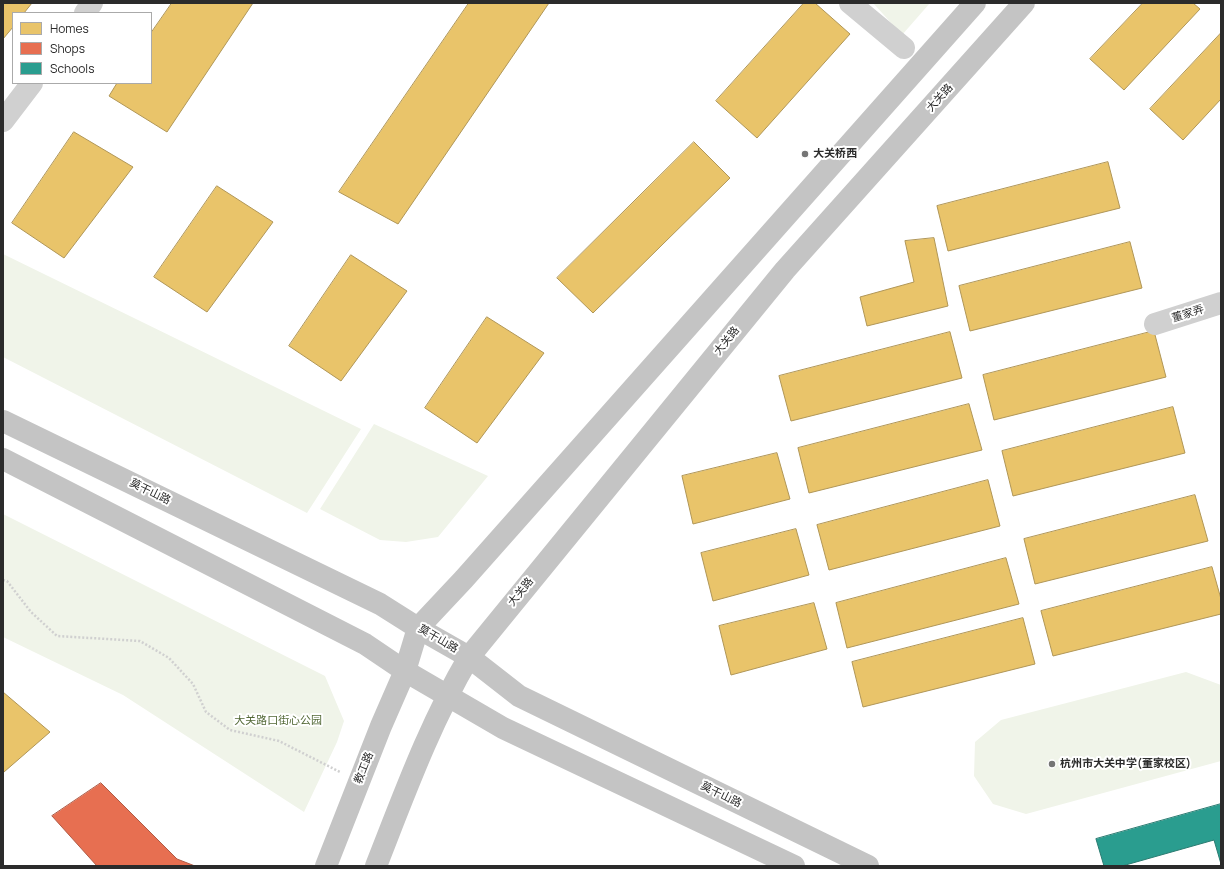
<!DOCTYPE html>
<html>
<head>
<meta charset="utf-8">
<style>
	body { margin:0 }
	#map { position:relative; width:1224px; height:869px; overflow:hidden; background:#fff; font-family:Manrope,sans-serif }
	canvas { display:block }
	.frame { position:absolute; inset:0; border:4px solid #2b2b2b; pointer-events:none }
	.legend { position:absolute; left:12px; top:12px; width:140px; height:72px; box-sizing:border-box; background:#fff; border:1px solid #aaa; margin:0; padding:5px 7px; list-style:none; font-size:12px; color:#2b2b2b }
	.legend li { display:flex; align-items:center; gap:8px; height:20px }
	.legend b { width:20px; border:1px solid #aaa }
</style>
</head>
<body>
<div id="map">
<canvas width="1224" height="869"></canvas>
<div class="frame"></div>
<ul class="legend">
<li><b style="height:11px;background:#e9c46a"></b>Homes</li>
<li><b style="height:11px;background:#e76f51"></b>Shops</li>
<li><b style="height:11px;background:#2a9d8f"></b>Schools</li>
</ul>
</div>
<script>
const g = document.querySelector('canvas').getContext('2d');
g.lineJoin = 'round';
function paint(path, color) {
  g.fillStyle = color;
  g.fill(path, 'evenodd');
}
function trace(path, color, width, dash) {
  g.strokeStyle = color;
  g.lineWidth = width;
  g.lineCap = dash ? 'butt' : 'round';
  g.setLineDash(dash || []);
  g.stroke(path);
}
function write(font, color, halo, rows, align = 'center') {
  g.font = font + ' Manrope,"Noto Sans SC",sans-serif';
  g.lineWidth = 4;
  g.setLineDash([]);
  g.textBaseline = 'middle';
  g.strokeStyle = halo;
  g.fillStyle = color;
  for (const [text, x, y, turn = 0] of rows) {
    g.save();
    g.translate(x, y);
    g.rotate((+turn || 0) * Math.PI / 180);
    g.textAlign = isNaN(turn) ? turn : align;
    if (halo) g.strokeText(text, 0, 0);
    g.fillText(text, 0, 0);
    g.restore();
  }
}
const green = new Path2D(`
	M873 3H930L902 35Z
	M3 254 361 429 307 513 3 357Z
	M374 424 488 476 438 537 406 542 380 540 320 509Z
	M3 514 325 676 344 721 337 742 304 812 123 695 3 637Z
	M1186 672 1221 685V761L1026 814 993 804 974 776 975 742 1001 720Z`);
const homes = new Path2D(`
	M3 3H32L24 13H13V27L3 39Z
	M172 3H253L167 132 109 96 117 83H151V33Z
	M469 3H549L398 224 339 192Z
	M804 3H815L850 34 757 138 716 101Z
	M1143 3H1193L1200 9 1124 90 1090 59Z
	M1221 33V99L1183 140 1150 109Z
	M74 132 133 167 64 258 12 223Z
	M694 142 730 178 593 313 557 278Z
	M1108 162 1120 208 948 251 937 206Z
	M217 186 273 222 207 312 154 277Z
	M934 238 948 306 867 326 860 297 914 282 905 241Z
	M1130 242 1142 288 970 331 959 286Z
	M351 255 407 291 341 381 289 346Z
	M487 317 544 353 477 443 425 408Z
	M1154 331 1166 377 994 420 983 375Z
	M950 332 962 378 791 421 779 376Z
	M969 404 982 450 809 493 798 448Z
	M1173 407 1185 453 1013 496 1002 451Z
	M777 453 790 499 693 524 682 476Z
	M988 480 1000 526 829 570 817 525Z
	M1195 495 1208 541 1035 584 1024 539Z
	M796 529 809 575 713 601 701 553Z
	M1006 558 1019 604 847 648 836 603Z
	M1212 567 1221 599V614L1053 656 1041 611Z
	M814 603 827 649 731 675 719 626Z
	M1023 618 1035 664 863 707 852 662Z
	M3 692 50 732 4 772H3Z`);
const shops = new Path2D(`
	M101 783 177 859 195 866H97L52 816Z`);
const schools = new Path2D(`
	M1221 804V864L1214 840 1122 866H1104L1096 839Z`);
const path = new Path2D(`
	M3 580 7 581 31 612 57 636 140 641 169 658 193 684 206 712 230 730 279 741 340 772`);
const minor = new Path2D(`
	M850 3 904 48
	M85 13 92 3
	M3 121 32 83
	M1155 324 1221 303`);
const major = new Path2D(`
	M3 421 380 604 418 628 469 657 519 696 868 866
	M3 459 365 644 405 671 503 728 794 866
	M326 866 381 726 405 671 418 628 464 579 975 3
	M376 866C404 795 430 723 469 657L785 270 1024 3`);
const markers = [
	[805,154,4,"#757575"],
	[1052,764,4,"#757575"]
];
const streetNames = [
	["大关路",940,98,-48],
	["董家弄",1188,314,-18],
	["大关路",727,341,-51],
	["莫干山路",150,492,26],
	["大关路",521,592,-51],
	["莫干山路",438,639,30],
	["教工路",364,768,-68],
	["莫干山路",721,795,26]
];
const poiNames = [
	["大关桥西",813,154],
	["杭州市大关中学(董家校区)",1060,764]
];
const parkNames = [
	["大关路口街心公园",278,721]
];
paint(green, '#f0f4e9');
paint(homes, '#e9c46a');
trace(homes, '#b09657', 1);
paint(shops, '#e76f51');
trace(shops, '#af5b46', 1);
paint(schools, '#2a9d8f');
trace(schools, '#2a7b71', 1);
trace(path, '#d0d0d0', 2.5, [2, 2]);
trace(minor, '#d0d0d0', 22);
trace(major, '#c4c4c4', 22);
for (const [x, y, r, color] of markers) {
  const dot = new Path2D();
  dot.arc(x, y, r, 0, 2 * Math.PI);
  g.fillStyle = color;
  g.fill(dot);
  trace(dot, '#fff', 1.5);
}
write('11px', '#2b2b2b', '#fff', streetNames);
write('bold 11px', '#2b2b2b', '#fff', poiNames, 'left');
write('11px', '#536937', '#fff', parkNames);
</script>
</body>
</html>
